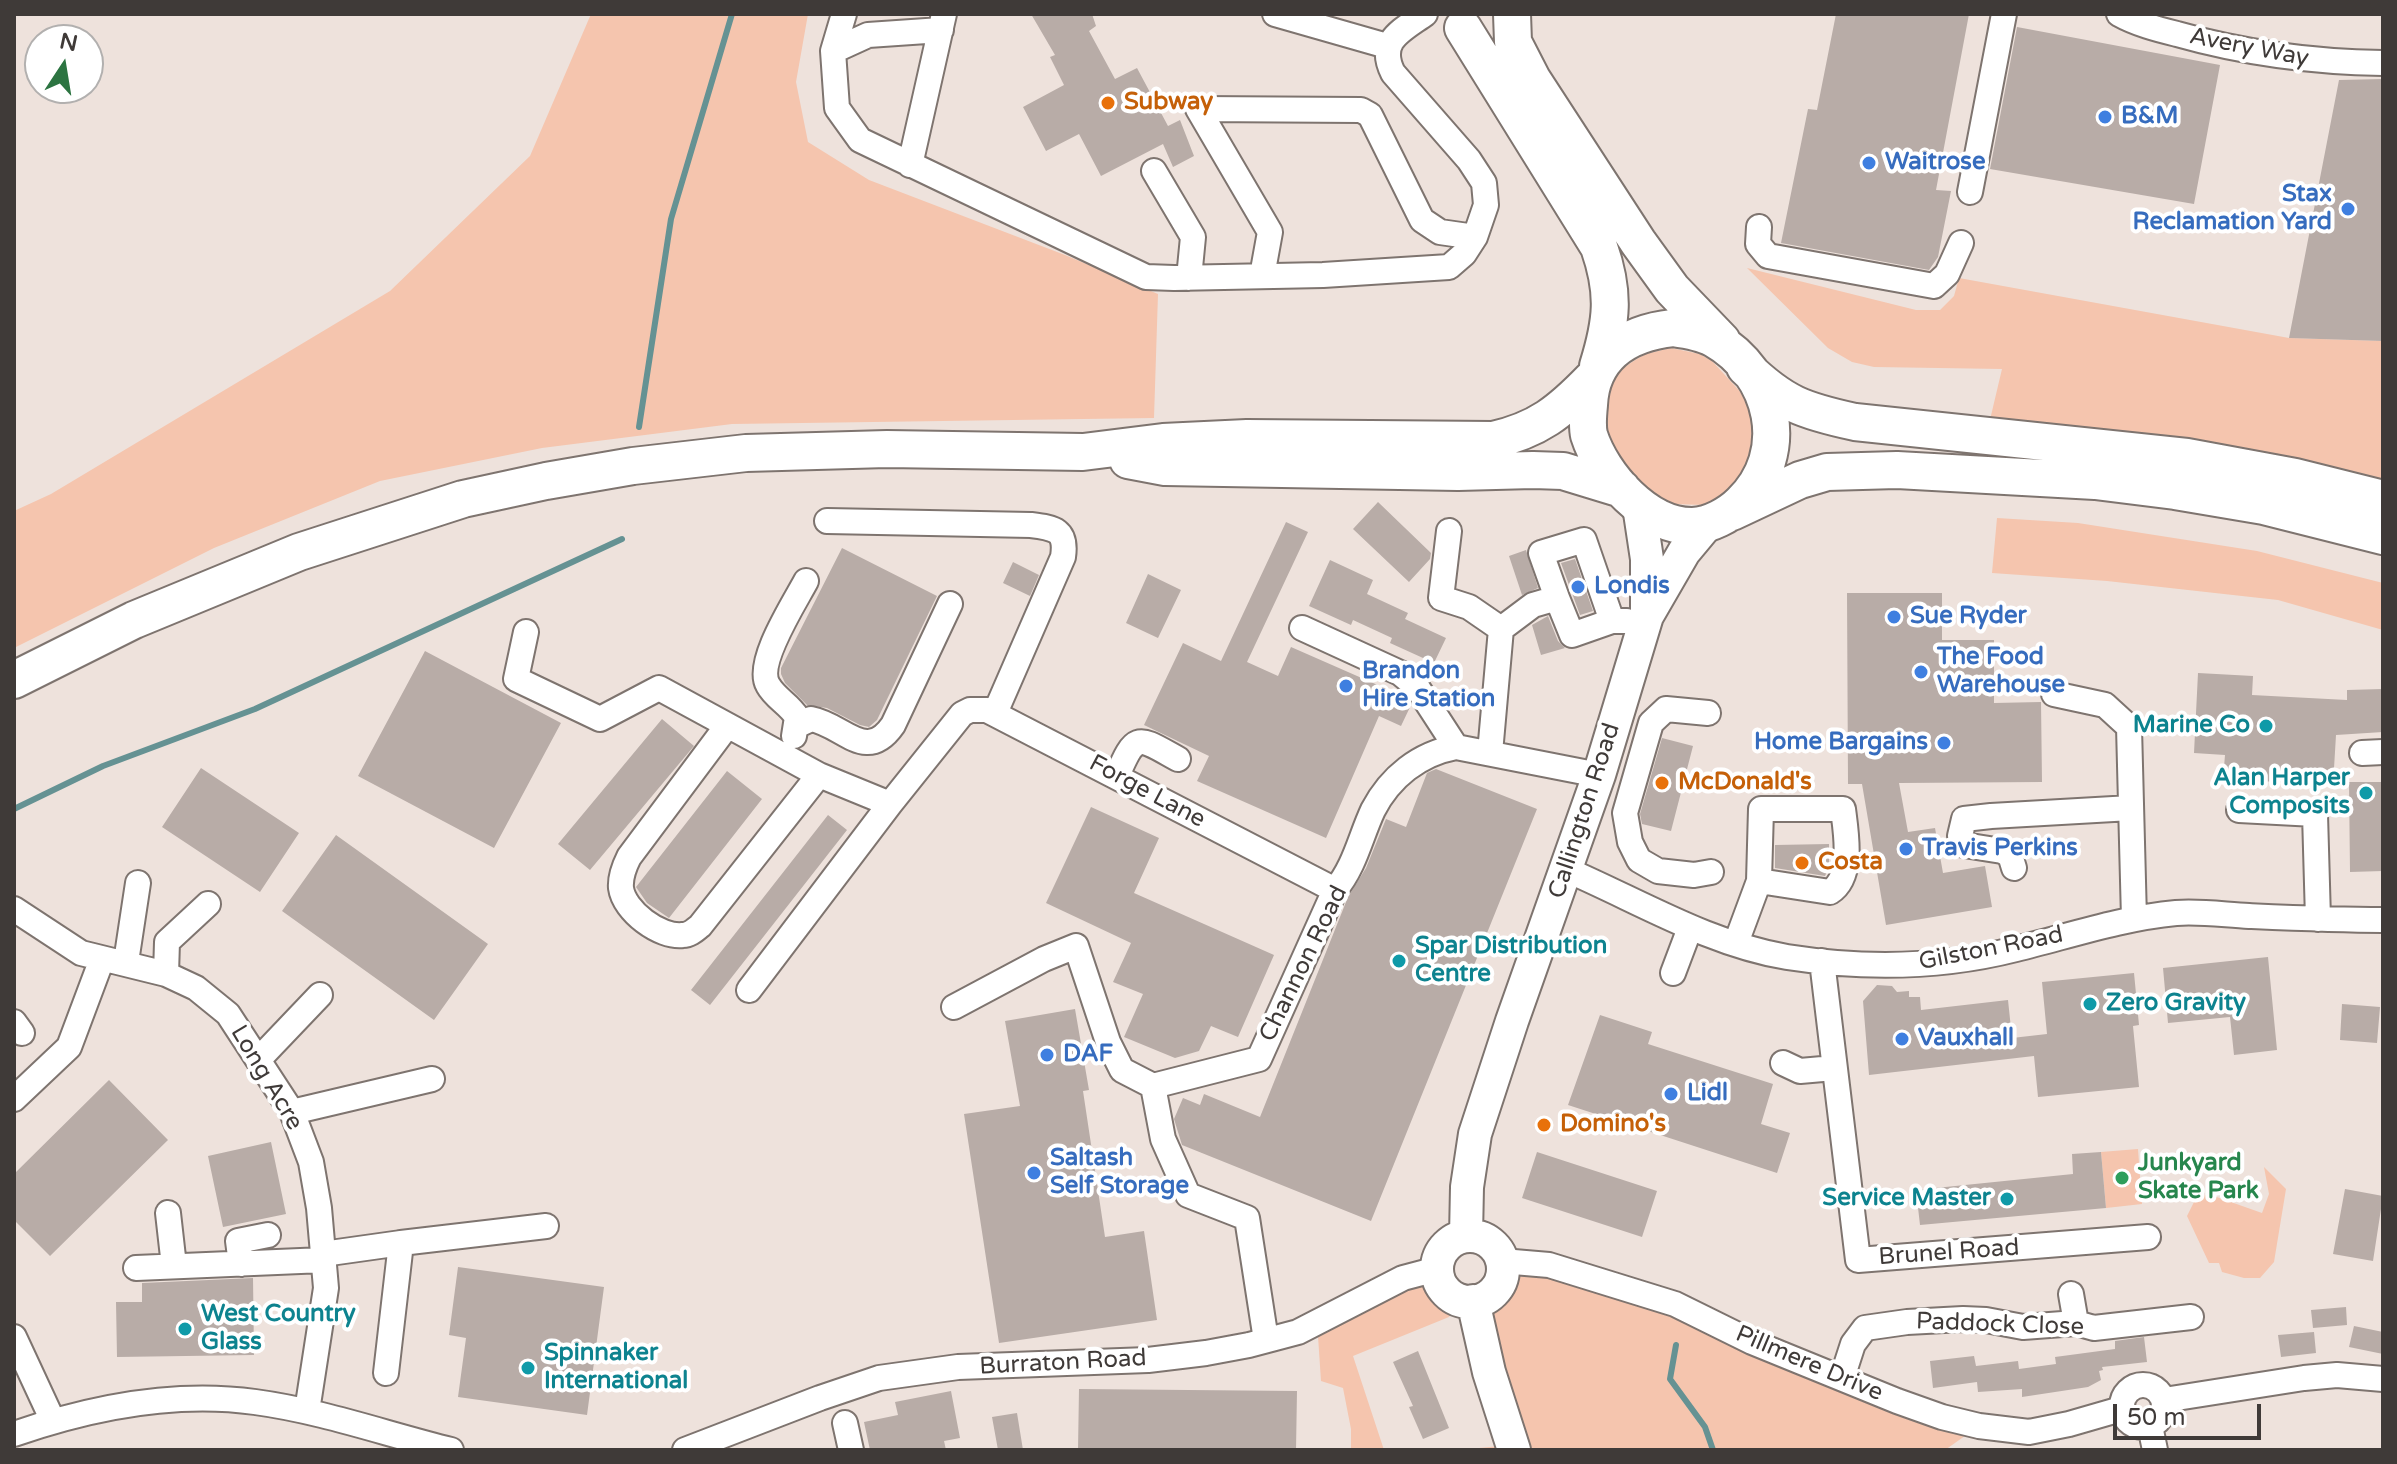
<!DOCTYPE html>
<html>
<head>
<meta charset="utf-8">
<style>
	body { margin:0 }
	#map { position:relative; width:2397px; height:1464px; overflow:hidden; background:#eee2dc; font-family:"Varela Round",sans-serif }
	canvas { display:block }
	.frame { position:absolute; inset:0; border:16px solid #3f3a38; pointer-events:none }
	.north { position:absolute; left:24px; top:24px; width:80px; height:80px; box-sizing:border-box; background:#fff; border:2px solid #b2b0af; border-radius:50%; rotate:12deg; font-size:22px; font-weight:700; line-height:32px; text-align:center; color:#3f3a38 }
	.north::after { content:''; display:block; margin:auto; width:28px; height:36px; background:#2c7441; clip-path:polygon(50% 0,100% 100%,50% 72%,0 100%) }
	.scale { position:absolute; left:2113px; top:1404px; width:148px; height:36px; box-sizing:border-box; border:4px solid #3f3a38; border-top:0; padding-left:10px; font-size:24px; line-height:28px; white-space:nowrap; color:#3f3a38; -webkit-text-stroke:6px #fff; paint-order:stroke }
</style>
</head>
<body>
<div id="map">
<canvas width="2397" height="1464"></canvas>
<div class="frame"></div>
<div class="north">N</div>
<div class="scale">50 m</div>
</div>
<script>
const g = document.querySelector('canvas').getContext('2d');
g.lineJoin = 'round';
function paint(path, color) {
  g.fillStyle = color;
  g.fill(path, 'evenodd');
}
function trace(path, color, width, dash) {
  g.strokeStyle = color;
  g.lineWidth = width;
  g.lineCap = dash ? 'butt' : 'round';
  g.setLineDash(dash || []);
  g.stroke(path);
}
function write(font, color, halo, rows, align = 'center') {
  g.font = font + ' "Varela Round",sans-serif';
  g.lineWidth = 8;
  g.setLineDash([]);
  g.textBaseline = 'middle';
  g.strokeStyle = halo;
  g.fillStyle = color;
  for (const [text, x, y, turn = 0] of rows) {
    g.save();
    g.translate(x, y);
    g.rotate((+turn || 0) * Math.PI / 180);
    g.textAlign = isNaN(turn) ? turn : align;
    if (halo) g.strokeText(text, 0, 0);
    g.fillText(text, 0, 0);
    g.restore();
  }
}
const green = new Path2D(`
	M591 14H808L796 82 808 142 869 180 1065 255 1158 294 1154 418 732 424 542 448 380 481 214 548 14 648V511L51 494 390 291 530 156Z
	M1747 268 1916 310H1940L1954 296 1959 278 2289 338 2383 341V492L1989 424 2002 369 1874 367 1852 362 1828 348Z
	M1671 348 1700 354 1712 361 1747 399 1754 412 1756 457 1722 498 1706 505 1672 504 1639 487 1605 443 1604 395 1618 372 1632 362 1645 354Z
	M1997 518 2078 523 2257 551 2383 583V630L2278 600 2107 581 1992 573Z
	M2138 1149 2142 1204 2106 1208 2101 1152Z
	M2264 1167 2286 1189 2274 1262 2260 1278H2244L2222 1272 2219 1263H2209L2187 1216 2197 1196 2211 1195 2262 1213 2269 1194Z
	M1502 1261 1537 1263 1979 1426 1945 1450H1457L1512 1445 1487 1297C1499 1286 1503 1278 1502 1261Z
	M1439 1281 1449 1294 1461 1300 1449 1317 1353 1356 1384 1450H1351V1429L1343 1388 1321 1381 1317 1321 1355 1301Z`);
const stream = new Path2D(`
	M639 427 671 219 732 14
	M14 809 103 766 255 709 622 539
	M1676 1345 1670 1379 1705 1427 1713 1450`);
const building = new Path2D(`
	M1031 14H1092L1096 26 1089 31 1115 79 1137 68 1168 126 1180 120 1194 156 1173 167 1163 144 1101 176 1079 134 1046 151 1023 107 1064 85 1050 57 1055 55Z
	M1836 14H1969L1936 190 1951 191 1938 257 1929 270 1781 243 1808 109 1817 110Z
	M2017 27 2220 65 2194 204 1990 169Z
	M2383 79V341L2289 338 2339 80Z
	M1378 502 1431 553 1430 559 1409 582 1353 529Z
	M1286 522 1308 532 1247 662 1278 676 1291 647 1405 697 1411 705 1401 726 1379 716 1326 838 1197 781 1209 756 1144 725 1183 643 1221 661Z
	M842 548 937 596 877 720 869 727 860 725 827 708 807 705 785 683 781 674V668Z
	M1526 550 1538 588 1522 595 1509 556Z
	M1575 559 1593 611 1580 615 1561 563Z
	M1330 560 1373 580 1367 594 1408 613 1405 619 1446 638 1434 663 1390 643 1392 638 1353 620 1351 625 1309 606Z
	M1013 562 1039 575 1030 596 1003 583Z
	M1148 574 1181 590 1158 638 1126 623Z
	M1847 593H1942V640H1994V703L2041 702 2042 782 1899 783 1908 832 1935 828 1943 873 1985 866 1992 907 1886 925 1862 784H1848Z
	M1548 616 1558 641 1565 648 1541 655 1532 625Z
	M425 651 561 723 494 848 358 776Z
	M2198 673 2253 676 2252 695 2347 700V690L2383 689V732L2336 735 2333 785 2223 779 2225 755 2194 753Z
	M662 719 694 746 590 870 558 844Z
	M1662 738 1693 746 1671 831 1642 824 1640 814Z
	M201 768 299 833 260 892 162 827Z
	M1436 769 1537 809 1371 1221 1182 1145 1174 1119 1183 1098 1200 1105 1204 1094 1260 1117 1348 897 1366 868 1386 819 1406 827 1427 773Z
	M727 771 762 799 669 918 647 903 636 887Z
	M2349 782H2383V871L2350 872Z
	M1091 807 1159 838 1134 893 1274 955 1238 1037 1211 1026 1199 1051 1175 1058 1124 1037 1143 994 1113 982 1131 943 1046 903Z
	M828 815 847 830 710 1005 691 990Z
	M336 835 488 944 434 1020 282 911Z
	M1829 844V867L1825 876 1775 868V845Z
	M2268 957 2277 1050 2234 1055 2230 1017 2168 1023 2163 968Z
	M2134 973 2139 1025 2133 1026 2139 1087 2038 1097 2034 1056 1869 1075 1863 1001 1877 985 1892 986 1897 992 1909 991V997H1920L1921 1010 2008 1000 2012 1038 2047 1034 2042 982Z
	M2342 1004 2380 1007 2377 1043 2340 1040Z
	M1075 1009 1089 1090 1083 1091 1105 1237 1144 1231 1157 1320 999 1343 964 1114 1020 1106 1005 1021Z
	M1600 1015 1652 1032 1648 1044 1773 1084 1761 1124 1790 1133 1777 1173 1568 1105Z
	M109 1080 168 1140 50 1256 14 1220V1174Z
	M271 1142 286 1214 223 1227 208 1156Z
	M1537 1152 1657 1191 1642 1237 1522 1198Z
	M2101 1152 2106 1208 1920 1225 1916 1190 2073 1174 2072 1154Z
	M2345 1189 2383 1196 2373 1261 2333 1254Z
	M458 1267 604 1287 587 1415 458 1397 466 1338 449 1335Z
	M253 1278 254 1355 117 1357 116 1302H142V1283Z
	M2346 1307 2347 1325 2313 1328 2311 1310Z
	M2354 1326 2383 1332V1354L2349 1347Z
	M2314 1332 2316 1353 2281 1357 2278 1335Z
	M2144 1337 2147 1362 2102 1367 2103 1370 2099 1371 2101 1380 2088 1387 2022 1397V1389L1978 1392 1977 1382 1933 1388 1930 1361 1974 1356 1976 1366 2018 1361 2019 1369 2056 1364 2055 1357 2115 1349V1341Z
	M1418 1351 1449 1428 1423 1439 1409 1407 1413 1406 1393 1362Z
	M1079 1389 1297 1391 1296 1450H1078Z
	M951 1391 960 1438 944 1441 946 1450H870L864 1422 898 1415 895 1402Z
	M1017 1413 1023 1450H998L992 1417Z`);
const minor = new Path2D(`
	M844 14 833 51 837 108 860 140 1146 277 1174 278 1323 275 1449 267 1464 254 1475 237 1486 205 1484 183 1469 160 1393 73C1377 41 1401 31 1425 14
	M1275 14 1387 46
	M2119 14C2137 24 2157 29 2177 34 2244 53 2313 62 2383 63
	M833 51 868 35 941 30
	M910 165 944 14
	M1154 171 1193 237 1189 278
	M1970 192 2004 14
	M1759 227 1758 244 1768 256 1934 286 1947 274 1961 243
	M1262 276 1270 232 1198 109 1361 110 1370 115 1422 220 1440 232 1475 237
	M827 521 1031 525C1055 528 1067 530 1063 557L995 713
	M1449 531 1441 598 1469 607 1501 629
	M1557 598 1541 553 1584 540 1612 621H1627
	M1302 628 1400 673 1417 687 1456 747
	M526 632 516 679 600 719 659 688 819 775 890 804 962 714 970 710H987L1335 890
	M2054 694 2105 705 2129 727 2134 919
	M1708 713 1666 709 1651 723 1625 813 1630 842 1639 860 1658 871 1694 875 1711 872
	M798 725 811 719C844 725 866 764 893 725L950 604
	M727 726 629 857C624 867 620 877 621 888 624 911 660 938 683 935 690 935 695 930 700 926L819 775
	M794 736 797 717C789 704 775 698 768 685 755 663 795 602 806 581
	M1490 753 1501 629 1533 605 1557 598 1572 635 1612 621
	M2362 753 2383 752
	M1117 776C1136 731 1138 737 1178 759
	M2239 810 2315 814 2318 919
	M2014 868 2010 855 2002 851 1964 845 1960 836 1964 819 1991 816 2131 808
	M1567 870C1639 901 1709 944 1787 957 1864 969 1941 968 2016 949 2069 936 2122 918 2176 913 2200 911 2226 915 2249 916 2294 918 2338 920 2383 920
	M14 909 81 953 166 974 196 988 228 1014 292 1112 311 1162 319 1208 326 1288 307 1411
	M1736 943 1759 881 1761 809H1843C1846 833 1854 877 1830 892L1759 881
	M1822 961 1858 1260 2148 1237
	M126 962 138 883
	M1673 973 1690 928
	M166 974 167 942 208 904
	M749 990 890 804
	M954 1007 1044 959 1076 946 1108 1042 1122 1070 1153 1086 1259 1059 1335 890C1355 866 1360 838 1373 810 1390 777 1419 754 1456 747L1599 775
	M14 1022 22 1033
	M259 1059 320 995
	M1783 1063 1800 1071 1834 1068
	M1153 1086 1163 1139 1188 1195 1247 1218 1266 1340
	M14 1099 69 1047 102 959
	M292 1112 432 1079
	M168 1213 174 1266
	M401 1243 546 1226
	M323 1254 401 1243 386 1373
	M1502 1261 1549 1265 1675 1304 1752 1342 1897 1401 1942 1417 1979 1426 2029 1432 2069 1424 2121 1409
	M241 1264 238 1241 268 1235
	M136 1268 324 1260
	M2071 1294 2076 1323
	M14 1337 53 1421
	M1842 1378 1853 1344 1865 1328 1907 1322 1963 1319 1986 1320 2023 1327 2076 1323 2094 1328 2191 1317
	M2122 1406a21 21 0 1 1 42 0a21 21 0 1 1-42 0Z
	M2164 1400 2304 1378 2337 1375 2383 1379
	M845 1423 851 1450
	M2150 1426 2155 1450
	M14 1434C89 1408 175 1391 255 1402 322 1411 386 1434 451 1450
	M685 1450 820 1398 879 1378 958 1367 1148 1360 1206 1353 1249 1345 1298 1332 1403 1278 1437 1269`);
const major = new Path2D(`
	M1647 616 1684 552 1709 522
	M1466 1236 1467 1187 1475 1134 1512 1021 1599 775 1647 616V559L1639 506
	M1437 1269a33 33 0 1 1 66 0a33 33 0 1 1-66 0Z
	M1473 1301 1489 1372 1514 1450`);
const highway = new Path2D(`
	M1512 14 1513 42 1532 79 1638 242 1672 289 1722 341
	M1463 28 1599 247C1615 293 1612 321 1598 366
	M1673 328C1687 330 1702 332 1714 339 1774 373 1793 453 1741 503 1729 515 1710 525 1693 526 1647 527 1602 476 1589 435 1587 426 1588 415 1589 405 1591 356 1627 333 1673 328Z
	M1745 367C1783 404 1804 411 1855 422L2187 457 2295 477 2383 499
	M1128 460 1165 467 1458 472 1533 470 1563 471 1622 489
	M1732 512 1800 480 1827 472 1897 470 2095 481 2175 491 2264 506 2383 536
	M14 680 134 620 299 552 463 499 546 481 633 466 746 453 887 449 1083 452 1163 442 1247 438 1493 440C1538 430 1560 412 1592 379`);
const markers = [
	[1108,103,8,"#e8710a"],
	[2105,117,8,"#3f7fe0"],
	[1869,163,8,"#3f7fe0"],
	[2348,209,8,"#3f7fe0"],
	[1578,587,8,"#3f7fe0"],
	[1894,617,8,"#3f7fe0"],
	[1921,672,8,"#3f7fe0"],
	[1346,686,8,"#3f7fe0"],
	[2266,726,8,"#0f9aa8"],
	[1944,743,8,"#3f7fe0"],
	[1662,783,8,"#e8710a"],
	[2366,793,8,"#0f9aa8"],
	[1906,849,8,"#3f7fe0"],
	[1802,863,8,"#e8710a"],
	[1399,961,8,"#0f9aa8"],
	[2090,1004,8,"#0f9aa8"],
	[1902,1039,8,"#3f7fe0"],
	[1047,1055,8,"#3f7fe0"],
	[1671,1094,8,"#3f7fe0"],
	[1544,1125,8,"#e8710a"],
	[1034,1173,8,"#3f7fe0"],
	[2122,1178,8,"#2e9e5b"],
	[2007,1199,8,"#0f9aa8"],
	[185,1329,8,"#0f9aa8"],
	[528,1368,8,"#0f9aa8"]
];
const streetNames = [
	["Avery Way",2249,48,11],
	["Forge Lane",1147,792,28],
	["Callington Road",1585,811,-72],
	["Gilston Road",1991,949,-11],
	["Channon Road",1304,964,-64],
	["Long Acre",266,1078,59],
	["Brunel Road",1949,1253,-4],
	["Paddock Close",2000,1325,2],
	["Burraton Road",1063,1363,-3],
	["Pillmere Drive",1809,1364,23]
];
const foodNames = [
	["Subway",1124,103],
	["McDonald's",1678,783],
	["Costa",1818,863],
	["Domino's",1560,1125]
];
const shopNames = [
	["B&M",2121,117],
	["Waitrose",1885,163],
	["Stax",2332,195,"right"],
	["Reclamation Yard",2332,223,"right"],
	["Londis",1594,587],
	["Sue Ryder",1910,617],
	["The Food",1937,658],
	["Warehouse",1937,686],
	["Brandon",1362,672],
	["Hire Station",1362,700],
	["Home Bargains",1928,743,"right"],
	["Travis Perkins",1922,849],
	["Vauxhall",1918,1039],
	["DAF",1063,1055],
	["Lidl",1687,1094],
	["Saltash",1050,1159],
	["Self Storage",1050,1187]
];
const cultureNames = [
	["Marine Co",2250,726,"right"],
	["Alan Harper",2350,779,"right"],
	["Composits",2350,807,"right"],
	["Spar Distribution",1415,947],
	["Centre",1415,975],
	["Zero Gravity",2106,1004],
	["Service Master",1991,1199,"right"],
	["West Country",201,1315],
	["Glass",201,1343],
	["Spinnaker",544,1354],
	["International",544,1382]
];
const leisureNames = [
	["Junkyard",2138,1164],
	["Skate Park",2138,1192]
];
paint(green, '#f5c5ae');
trace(stream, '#659293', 6);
paint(building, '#b8aca7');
trace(minor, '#7e746f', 28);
trace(major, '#7e746f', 36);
trace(highway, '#7e746f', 40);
trace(minor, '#fff', 24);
trace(major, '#fff', 32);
trace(highway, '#fff', 36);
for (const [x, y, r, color] of markers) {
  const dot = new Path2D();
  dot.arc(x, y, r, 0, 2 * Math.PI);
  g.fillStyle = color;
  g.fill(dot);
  trace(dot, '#fff', 3);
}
write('24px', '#3f3a38', '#fff', streetNames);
write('bold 24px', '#c56008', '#fff', foodNames, 'left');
write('bold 24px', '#366cbe', '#fff', shopNames, 'left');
write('bold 24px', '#0d838f', '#fff', cultureNames, 'left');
write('bold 24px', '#27864d', '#fff', leisureNames, 'left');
</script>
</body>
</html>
